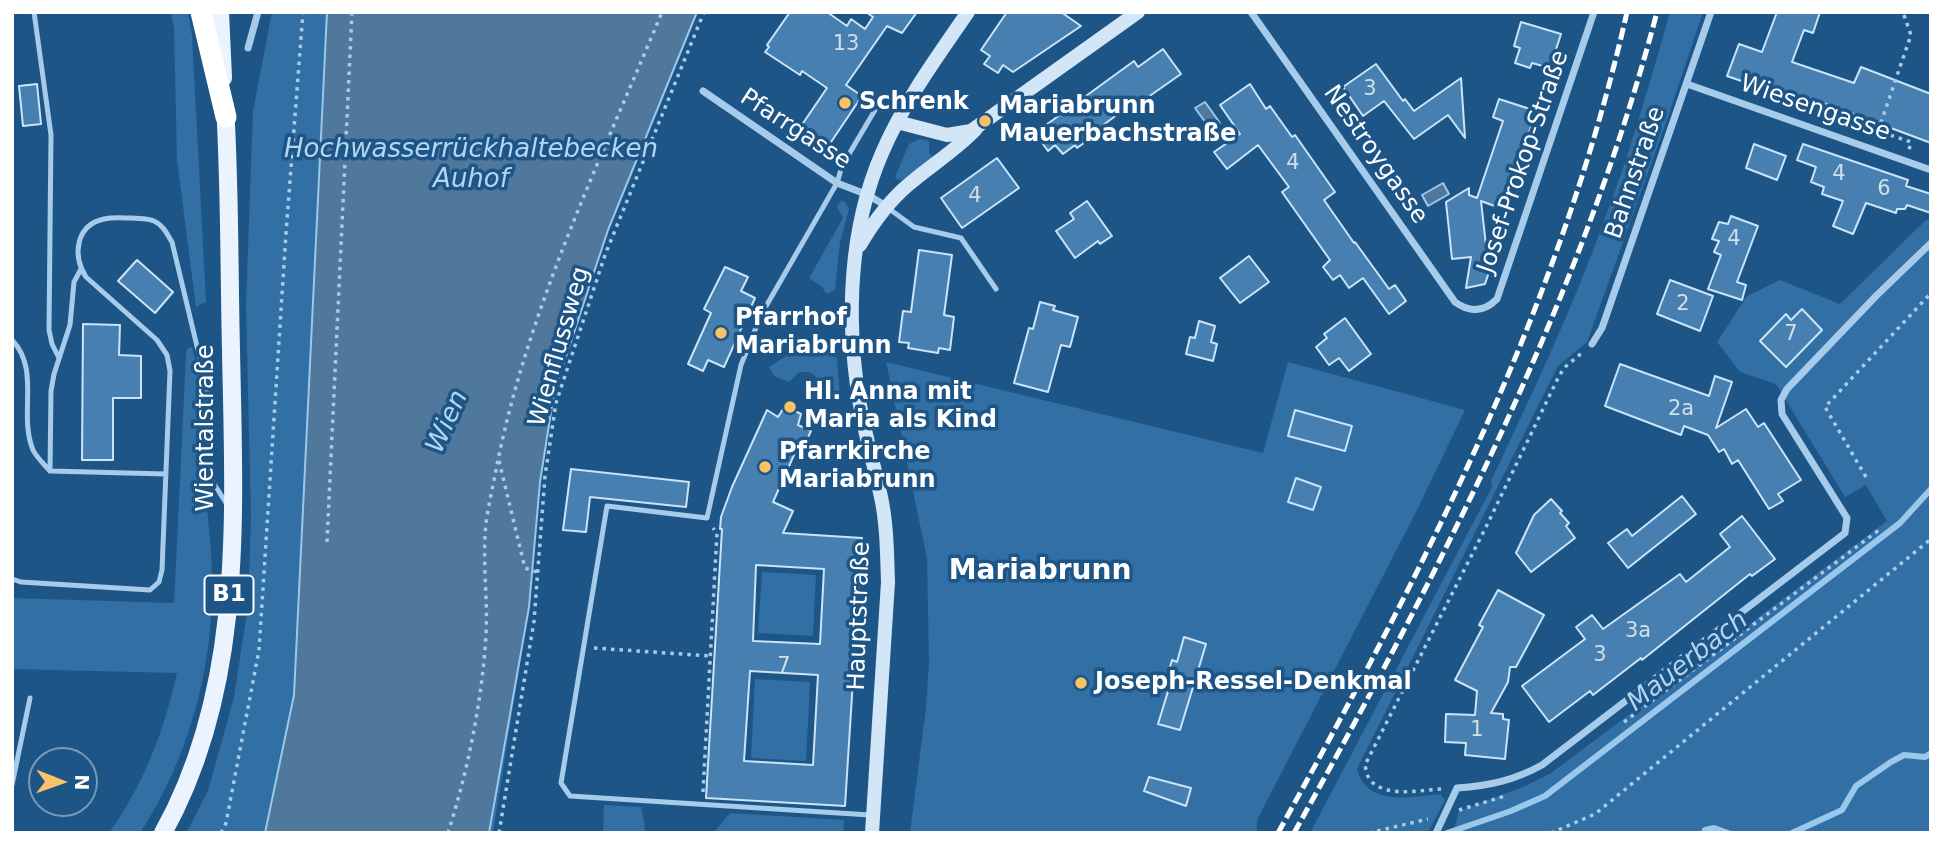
<!DOCTYPE html>
<html>
<head>
<meta charset="utf-8">
<style>
	body { margin:0 }
	#map { position:relative; width:1943px; height:845px; overflow:hidden; background:#1e5587; font-family:"DejaVu Sans",sans-serif }
	canvas { display:block }
	.frame { position:absolute; inset:0; border:14px solid #fff; pointer-events:none }
	.north { position:absolute; left:28px; top:747px; width:70px; height:70px; box-sizing:border-box; background:#1e5587; border:2px solid #7899b7; border-radius:50%; rotate:91deg; font-size:19px; font-weight:700; line-height:28px; text-align:center; color:#fff }
	.north::after { content:''; display:block; margin:auto; width:24px; height:32px; background:#fac266; clip-path:polygon(50% 0,100% 100%,50% 72%,0 100%) }
</style>
</head>
<body>
<div id="map">
<canvas width="1943" height="845"></canvas>
<div class="frame"></div>
<div class="north">N</div>
</div>
<script>
const g = document.querySelector('canvas').getContext('2d');
g.lineJoin = 'round';
function paint(path, color) {
  g.fillStyle = color;
  g.fill(path, 'evenodd');
}
function trace(path, color, width, dash) {
  g.strokeStyle = color;
  g.lineWidth = width;
  g.lineCap = dash ? 'butt' : 'round';
  g.setLineDash(dash || []);
  g.stroke(path);
}
function write(font, color, halo, rows, align = 'center') {
  g.font = font + ' "DejaVu Sans",sans-serif';
  g.lineWidth = 7;
  g.setLineDash([]);
  g.textBaseline = 'middle';
  g.strokeStyle = halo;
  g.fillStyle = color;
  for (const [text, x, y, turn = 0] of rows) {
    g.save();
    g.translate(x, y);
    g.rotate((+turn || 0) * Math.PI / 180);
    g.textAlign = isNaN(turn) ? turn : align;
    if (halo) g.strokeText(text, 0, 0);
    g.fillText(text, 0, 0);
    g.restore();
  }
}
const green = new Path2D(`
	M171 12H188L192 36 206 302 196 307 177 160 174 29Z
	M272 12H697L608 230 554 393 540 482 529 607 493 833H186L208 791 234 697 248 606 251 518 246 305 253 111Z
	M1670 12H1703L1669 114 1587 342 1558 366 1357 769C1367 807 1411 797 1440 794L1445 800 1428 832 1425 833H1310L1492 487 1491 481C1531 396 1572 310 1604 221 1630 153 1650 82 1670 12Z
	M919 139 929 141V152L933 158 902 180 897 179 895 177 909 144Z
	M841 201 845 202 849 209 840 243 835 290 827 294 821 286 809 278 843 218 837 207Z
	M1927 219 1931 221V833H1453L1459 811 1523 787 1551 773 1887 521 1866 485 1845 497 1776 384 1740 372 1717 342 1747 296 1780 280 1840 304Z
	M805 344 837 358 840 396 835 402 818 395C823 381 814 368 798 373L789 382 774 376 769 367Z
	M192 347C195 360 200 374 201 388 204 420 203 452 205 484 207 516 212 548 212 580 214 667 188 760 140 833H109C144 784 164 731 177 673L12 669V598L174 603 186 357 187 349Z
	M886 362 1263 453 1288 362 1465 410 1415 514 1257 820V833H910L926 708 929 663 927 558Z
	M762 572 816 575 813 636 758 633Z
	M755 679 810 682 806 761 751 758Z
	M604 805 641 807 646 833H603Z
	M730 813 844 820 843 833H713Z`);
const water = new Path2D(`
	M327 12H697L608 230 554 393 540 482 529 607 489 833H265L294 695Z
	M1205 102 1220 123 1211 130 1195 108Z
	M1443 183 1449 194 1428 206 1422 195Z`);
const stream = new Path2D(`
	M1447 833 1511 811 1545 796 1900 523 1931 489
	M1704 833 1705 830 1714 828 1728 833
	M1792 833 1842 810 1856 786 1891 762 1904 755 1925 757 1931 753`);
const building = new Path2D(`
	M790 12H827L847 26 851 19 865 29 873 17 866 12H917L902 33 887 26 846 85 862 96 825 151 797 132 827 88 802 71 800 75 765 52 769 47 767 45Z
	M1007 12H1061L1081 26 1013 72 1003 65 998 73 984 64 990 56 981 50Z
	M1777 12H1820L1813 33 1804 30 1792 62 1854 83 1861 67 1931 94V143L1832 106 1780 90 1779 94 1727 76 1739 44 1762 52Z
	M1521 22 1561 34 1550 68 1532 63 1530 68 1515 63 1520 48 1514 46Z
	M1163 49 1181 74 1131 109 1129 106 1087 137 1088 140 1077 148 1075 145 1063 154 1055 145 1048 151 1035 133 1134 61 1138 67Z
	M1376 64 1403 101 1405 99 1414 111 1461 78 1465 138 1448 115 1414 139 1384 101 1363 116 1343 87Z
	M37 84 41 124 23 126 19 86Z
	M1250 84 1266 109 1270 106 1292 137 1295 135 1335 192 1324 200 1354 243 1355 242 1389 289 1395 285 1406 301 1389 314 1363 278 1349 288 1340 275 1333 280 1323 267 1330 260 1282 192 1289 187 1258 145 1227 169 1214 152 1240 134 1220 105Z
	M1499 99 1536 111 1517 171 1524 173 1517 191 1507 187 1500 208 1481 201 1489 272 1485 284 1466 288 1471 257 1452 259 1446 202 1469 188V195L1477 198 1503 121 1493 117Z
	M1754 144 1786 156 1777 180 1746 168Z
	M1803 144 1908 180 1906 186 1931 194V213L1907 205 1905 209H1897L1896 213 1866 203 1853 234 1833 226 1843 201 1822 194 1824 187 1811 182 1816 167 1797 160Z
	M997 158 1019 188 962 228 941 198Z
	M1087 201 1112 236 1100 244 1098 241 1075 258 1056 231 1074 219 1070 213Z
	M1731 216 1758 226 1737 282 1746 285 1742 300 1708 289 1721 255 1714 252 1719 241 1712 239 1719 222 1728 224Z
	M919 250 952 255 944 315 954 317 950 350 939 348 938 353 908 348 909 343 899 342 903 311 911 312Z
	M1249 256 1269 282 1240 303 1220 278Z
	M137 260 173 292 155 313 118 281Z
	M725 267 748 277 741 291 755 298 724 367 708 360 703 371 688 364 711 313 704 309Z
	M1670 280 1713 296 1700 331 1657 314Z
	M1040 302 1055 306 1053 310 1078 317 1070 347 1061 345 1048 392 1014 383 1029 328 1033 329Z
	M1802 309 1822 330 1786 367 1760 341 1786 314 1791 320Z
	M1345 318 1371 354 1349 371 1339 358 1329 365 1316 347 1327 338 1324 334Z
	M1199 321 1215 326 1211 342 1217 344 1213 361 1186 354 1190 337 1195 338Z
	M83 324 120 325 119 355 141 356V398H113V460H82Z
	M1620 364 1709 396 1715 376 1732 382 1716 428 1746 409 1758 427 1764 423 1801 480 1778 494 1783 501 1769 509 1738 460 1732 464 1724 449 1719 452 1708 435 1684 426 1681 435 1605 406Z
	M785 406 801 414 798 425 811 431 803 448 798 446 773 502 793 511 783 533 862 538 845 806 706 798 722 529H720L721 517 732 487 767 410 778 417ZM756 565 824 569 820 644 753 641ZM750 671 818 675 813 765 744 761Z
	M1295 410 1352 426 1345 451 1288 436Z
	M571 469 689 482 686 507 590 497 586 532 563 530Z
	M1296 478 1321 487 1313 510 1288 502Z
	M1682 496 1696 514 1628 568 1608 543 1627 529 1632 536Z
	M1551 499 1562 511 1560 513 1569 523 1566 526 1575 538 1531 572 1516 553 1534 515Z
	M1742 516 1775 559 1752 576 1750 574 1642 660 1641 658 1593 695 1590 691 1549 722 1522 686 1585 639 1576 627 1592 615 1603 629 1680 574 1686 582 1730 547 1720 534Z
	M1498 590 1544 615 1516 667H1510L1508 682 1491 713 1503 714V719L1509 720 1505 759 1465 755 1466 743 1445 742 1446 714 1475 715 1477 691 1455 680 1483 627 1479 625Z
	M1184 637 1206 644 1180 730 1158 724 1169 688 1164 687 1172 660 1177 662Z
	M1149 777 1191 788 1186 806 1144 791Z`);
const path = new Path2D(`
	M1904 15 1911 35 1878 131 1911 142 1909 150
	M499 461 525 568 537 572
	M1866 477 1825 407 1931 293
	M327 542 352 12
	M594 648 710 656
	M1624 722 1879 530
	M1441 789C1421 790 1387 798 1371 781 1367 777 1366 770 1365 765L1487 525 1559 376 1565 367 1583 352
	M703 792 717 533 713 528
	M1459 810 1505 796
	M221 833 226 823 259 650 286 233 303 12
	M448 833C468 770 482 701 486 635 488 598 482 560 486 523 489 502 494 481 498 460 530 304 601 159 662 12
	M499 833 534 621 545 476 556 403 605 255 704 12
	M1369 833 1428 819
	M1551 833 1595 814 1931 539`);
const lane = new Path2D(`
	M34 12 51 135 49 330 52 344 59 358
	M888 208 914 227 961 238 996 289
	M12 340C41 370 18 414 33 450 37 458 44 464 50 471L166 474
	M50 471 51 391 54 374 70 325 74 282 81 269
	M12 579 21 582 150 590 159 582 162 570 170 371 167 355 157 340 86 277C72 255 76 225 104 219 113 217 123 218 132 218 139 219 147 218 154 221 163 225 167 234 172 242L207 388 209 476 228 506
	M12 785 30 698
	M870 815 570 796 561 783 607 506 707 518 741 365 761 315 837 183 842 166 875 110`);
const street = new Path2D(`
	M1251 12 1455 302C1470 313 1484 312 1497 299L1594 12
	M248 48 258 12
	M1687 84 1931 170
	M703 91 837 183 868 195 886 206
	M1592 344 1602 328 1711 12
	M1436 833 1457 788C1489 786 1515 780 1542 765L1845 533 1847 518 1782 414 1781 400 1787 389 1877 295 1931 243`);
const secondary = new Path2D(`
	M897 122 947 135 971 131 1138 12
	M860 245C873 223 888 202 908 185 931 165 954 152 976 129
	M872 833 888 582C887 554 887 525 881 497 874 464 864 432 859 399 846 318 849 229 882 153 904 102 937 57 968 12`);
const primary = new Path2D(`
	M220 12 223 78
	M163 833C245 686 234 513 231 350 229 269 230 187 225 106`);
const highway = new Path2D(`
	M201 12 226 117`);
const rail = new Path2D(`
	M1278 833C1424 569 1560 308 1627 12
	M1294 833C1437 576 1582 298 1657 12`);
const markers = [
	[845,103,7,"#fac266"],
	[985,121,7,"#fac266"],
	[721,333,7,"#fac266"],
	[790,407,7,"#fac266"],
	[765,467,7,"#fac266"],
	[1081,683,7,"#fac266"]
];
const numberNames = [
	["13",846,45],
	["3",1370,90],
	["4",1293,164],
	["4",1839,175],
	["6",1884,190],
	["4",975,197],
	["4",1734,240],
	["2",1683,305],
	["7",1791,335],
	["2a",1681,410],
	["3a",1638,632],
	["3",1600,656],
	["7",784,667],
	["1",1477,731]
];
const shields = [
	[229,595,49]
];
const shieldNames = [
	["B1",229,595]
];
const poiNames = [
	["Schrenk",859,103],
	["Mariabrunn",999,107],
	["Mauerbachstraße",999,135],
	["Pfarrhof",735,319],
	["Mariabrunn",735,347],
	["Hl. Anna mit",804,393],
	["Maria als Kind",804,421],
	["Pfarrkirche",779,453],
	["Mariabrunn",779,481],
	["Joseph-Ressel-Denkmal",1095,683]
];
const streetNames = [
	["Wiesengasse",1815,109,19],
	["Pfarrgasse",795,130,33],
	["Nestroygasse",1375,155,55],
	["Josef-Prokop-Straße",1524,162,-71],
	["Bahnstraße",1636,173,-71],
	["Wienflussweg",560,347,-74],
	["Wientalstraße",207,428,-90],
	["Hauptstraße",860,616,-88]
];
const waterNames = [
	["Hochwasserrückhaltebecken",471,150],
	["Auhof",471,180],
	["Wien",448,422,-66],
	["Mauerbach",1688,662,-38]
];
const quarterNames = [
	["Mariabrunn",1040,572]
];
paint(green, '#316fa5');
paint(water, '#50779c');
trace(water, '#9ac8ed', 2);
trace(stream, '#9ac8ed', 6);
paint(building, '#467fb0');
trace(building, '#cce4f8', 2);
trace(path, '#a7cceb', 3.5, [3.5, 5]);
trace(lane, '#a7cceb', 5);
trace(street, '#a7cceb', 7);
trace(secondary, '#d2e6f8', 14);
trace(primary, '#ebf4fe', 18);
trace(highway, '#fff', 21);
trace(rail, '#fff', 5, [12, 5]);
for (const [x, y, r, color] of markers) {
  const dot = new Path2D();
  dot.arc(x, y, r, 0, 2 * Math.PI);
  g.fillStyle = color;
  g.fill(dot);
  trace(dot, '#1e5587', 2.5);
}
write('21px', '#d1dfeb', null, numberNames);
for (const [x, y, w] of shields) {
  const box = new Path2D();
  box.roundRect(x - w / 2, y - 19.5, w, 39, 5);
  g.fillStyle = '#1e5587';
  g.fill(box);
  trace(box, '#fff', 2);
}
write('bold 23px', '#fff', null, shieldNames);
write('bold 24px', '#fff', '#1e5587', poiNames, 'left');
write('24px', '#fff', '#1e5587', streetNames);
write('italic 26px', '#b2d5f2', '#1e5587', waterNames);
write('bold 28px', '#fff', '#1e5587', quarterNames);
</script>
</body>
</html>
